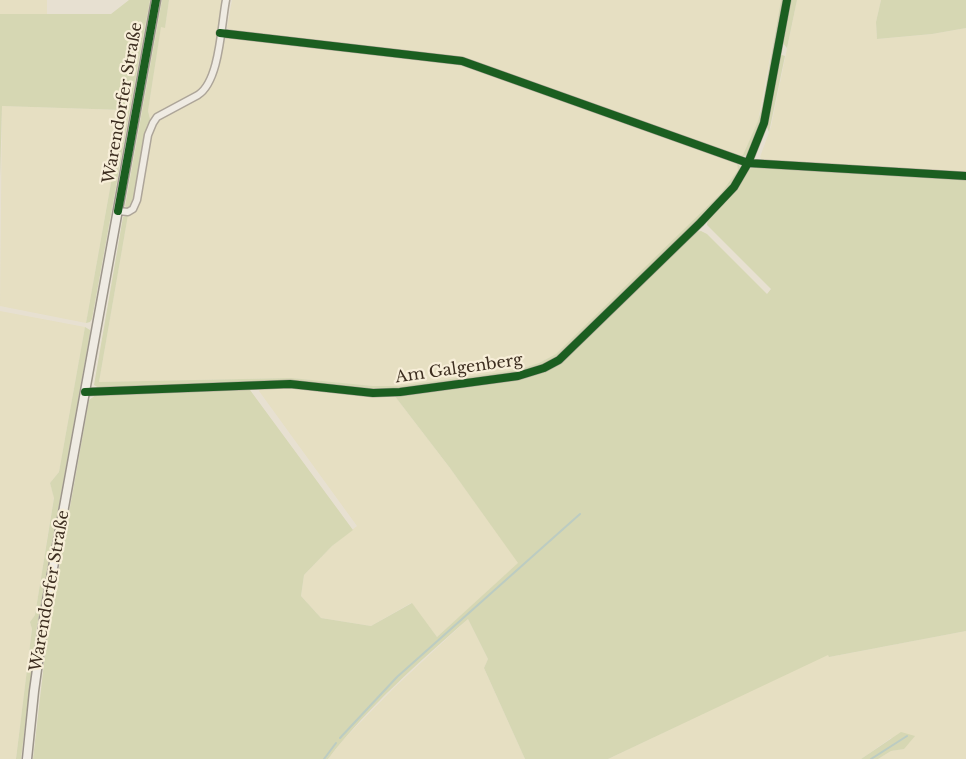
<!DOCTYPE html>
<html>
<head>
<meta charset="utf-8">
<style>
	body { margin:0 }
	canvas { display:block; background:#e7e0d1 }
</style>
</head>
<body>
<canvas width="966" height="759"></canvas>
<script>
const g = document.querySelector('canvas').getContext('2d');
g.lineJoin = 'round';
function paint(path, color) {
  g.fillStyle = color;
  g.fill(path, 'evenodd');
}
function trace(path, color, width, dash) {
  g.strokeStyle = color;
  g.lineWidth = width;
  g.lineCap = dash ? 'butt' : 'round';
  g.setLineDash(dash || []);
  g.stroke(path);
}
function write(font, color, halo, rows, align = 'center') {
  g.font = font + ' "Libre Baskerville",serif';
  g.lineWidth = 4.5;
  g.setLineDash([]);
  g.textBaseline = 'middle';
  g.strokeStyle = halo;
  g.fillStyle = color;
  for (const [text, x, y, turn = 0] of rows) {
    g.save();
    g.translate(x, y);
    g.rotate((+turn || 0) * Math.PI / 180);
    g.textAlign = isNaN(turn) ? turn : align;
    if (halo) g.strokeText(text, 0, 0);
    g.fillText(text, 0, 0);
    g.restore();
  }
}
const farmland = new Path2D(`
	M0 0H47V14H0Z
	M169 0H224L212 68 203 90 151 123 148 111 161 26 165 27Z
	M232 0H781L758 121 743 155 738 157 462 59 233 31 227 28Z
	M797 0H881L876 22 877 39 932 34 966 28V174L763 161 760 157 771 127Z
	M226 38 433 58 461 63 737 162 738 170 721 193 597 315 556 354 539 363 517 370 399 386H373L291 378 99 382 128 215 137 211 151 136 155 124 159 119 170 112 206 93 211 87 222 43Z
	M2 106 124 110 86 323 0 306Z
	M0 311 85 327 59 472 50 483 54 497 35 615 30 622 32 629 16 759H0Z
	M290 386 394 395 450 468 519 563 437 637 411 603 371 626 321 618 301 596 304 575 332 546 357 526 259 391 261 387Z
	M468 619 488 659 484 668 525 759H328L344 739 394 688Z
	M966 631V759H878L891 751 904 749 891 738 861 759H608L828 654 829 657Z`);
const green = new Path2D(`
	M129 0H150L92 319 90 322 86 323 124 110 2 106 0 178V14H111Z
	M162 0H169L165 28 161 27 148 111 151 123 135 200 131 207 127 208 125 206Z
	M781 0H785L762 122 748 155 738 157 743 155 758 121 762 107Z
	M790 0H797L787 48 782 42Z
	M881 0H966V28L932 34 877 39 876 22Z
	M782 55 785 56 769 132 766 125 779 57Z
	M737 162 741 168 740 172 725 195 559 358 543 367 518 374 399 390 373 391 291 381 99 388 94 385 123 217 128 215 99 382 291 378 373 386H399L517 370 539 363 556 354 721 193 738 170Z
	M760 165 966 178V631L829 657 828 655 608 759H525L484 668 488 659 468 619C419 662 368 707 328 759H33L47 637 89 400 96 395 241 387 250 390 353 530 332 546 304 575 301 596 321 618 371 626 412 603 437 637 518 563 450 468 394 395 480 385 520 378 546 370 695 232 701 231 707 234 767 294 771 289 707 225 708 218 746 170Z
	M85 327 90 330V333L37 626 21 759H16L32 629 30 622 35 615 54 498 50 483 59 472Z
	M901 732 915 736 904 749 891 751 878 759H861Z`);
const stream = new Path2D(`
	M340 738 397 677 580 514
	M324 759 336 743
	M871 759 907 736`);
const street = new Path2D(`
	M220 33 462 61 748 163 966 176
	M118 211 128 212 133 209 137 200 148 135 153 123 157 117 198 95C220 81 221 25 226 0
	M85 392 290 384 373 393 400 392 518 376 544 368 559 360 700 223 734 187 748 163 764 123 787 0`);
const secondary = new Path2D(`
	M27 759 34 691 45 612 156 0`);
const cycleway = new Path2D(`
	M220 33 462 61 748 163 966 176
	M118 211 156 0
	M85 392 290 384 373 393 400 392 518 376 544 368 559 360 700 223 734 187 748 163 764 123 787 0`);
const streetNames = [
	["Warendorfer Straße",123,103,-80],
	["Am Galgenberg",459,369,-8],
	["Warendorfer Straße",50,591,-80]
];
paint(farmland, '#e6dfc2');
paint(green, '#d6d7b3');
trace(stream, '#bcccc2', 2);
trace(street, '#ada599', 9);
trace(secondary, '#9c958a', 11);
trace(street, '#efebe3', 6);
trace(secondary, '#efebe3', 8);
trace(cycleway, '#1b5e20', 8);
write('16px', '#3d2e20', '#f7eed8', streetNames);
</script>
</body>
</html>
